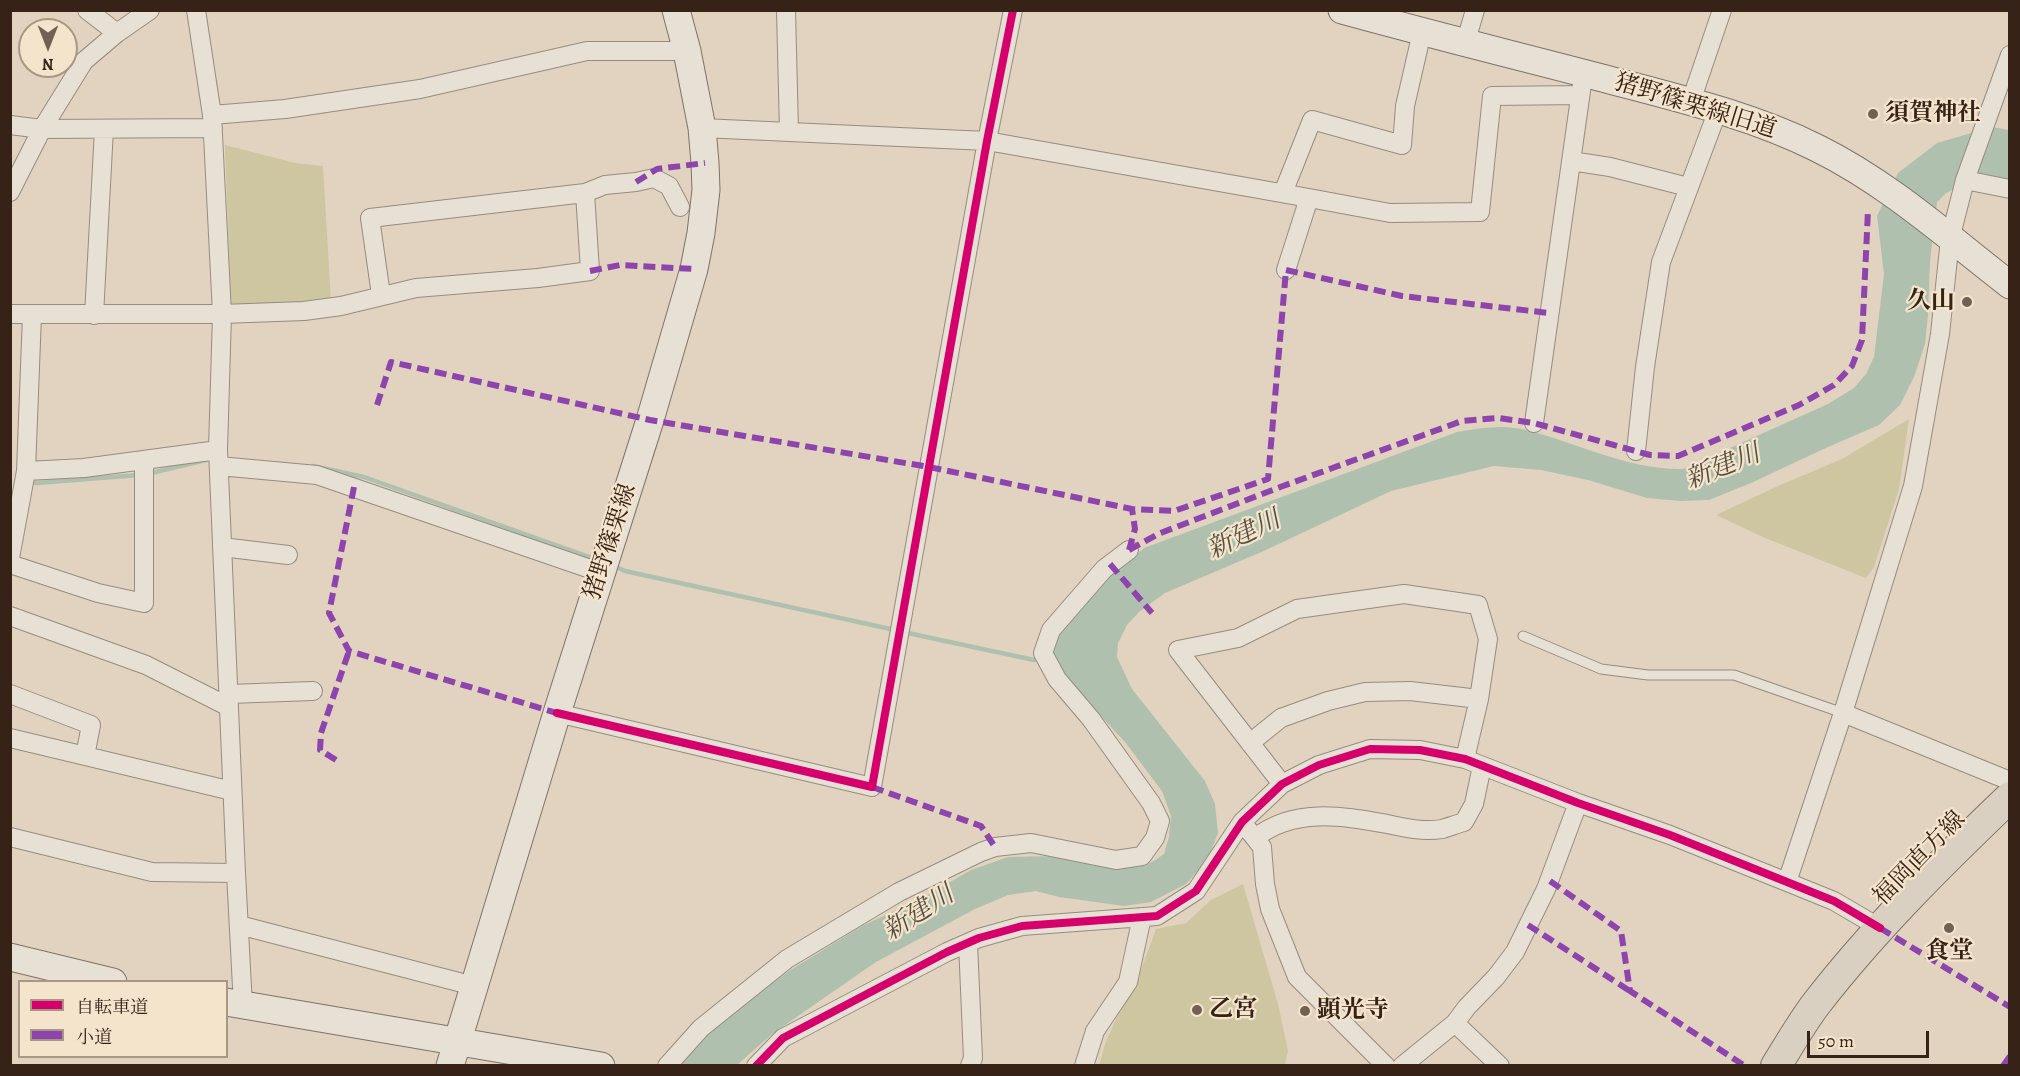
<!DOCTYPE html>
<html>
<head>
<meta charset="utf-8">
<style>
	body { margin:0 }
	#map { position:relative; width:2020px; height:1076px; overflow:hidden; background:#e1d3bf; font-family:Alegreya,"Noto Serif JP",serif }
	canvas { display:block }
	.frame { position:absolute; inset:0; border:12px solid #372217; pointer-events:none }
	.legend { position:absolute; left:18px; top:980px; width:210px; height:78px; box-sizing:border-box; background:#f5e4cc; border:2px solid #a99684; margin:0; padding:8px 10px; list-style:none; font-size:18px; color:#372217 }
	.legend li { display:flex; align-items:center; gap:12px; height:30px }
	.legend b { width:30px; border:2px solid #a99684 }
	.north { position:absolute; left:18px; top:18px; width:60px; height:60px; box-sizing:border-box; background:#f5e4cc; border:2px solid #a99684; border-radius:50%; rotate:180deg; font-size:16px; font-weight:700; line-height:24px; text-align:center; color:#372217 }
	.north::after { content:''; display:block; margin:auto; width:21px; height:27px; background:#726052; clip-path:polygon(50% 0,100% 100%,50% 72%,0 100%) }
	.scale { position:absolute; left:1807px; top:1031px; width:122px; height:27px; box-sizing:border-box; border:3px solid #372217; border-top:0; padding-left:8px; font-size:18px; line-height:21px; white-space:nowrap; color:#372217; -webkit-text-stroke:4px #f5e4cc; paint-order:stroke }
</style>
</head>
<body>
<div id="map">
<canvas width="2020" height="1076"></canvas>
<div class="frame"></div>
<ul class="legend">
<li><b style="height:8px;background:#d6006c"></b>自転車道</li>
<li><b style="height:8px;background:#8e44ad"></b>小道</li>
</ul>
<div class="north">N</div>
<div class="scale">50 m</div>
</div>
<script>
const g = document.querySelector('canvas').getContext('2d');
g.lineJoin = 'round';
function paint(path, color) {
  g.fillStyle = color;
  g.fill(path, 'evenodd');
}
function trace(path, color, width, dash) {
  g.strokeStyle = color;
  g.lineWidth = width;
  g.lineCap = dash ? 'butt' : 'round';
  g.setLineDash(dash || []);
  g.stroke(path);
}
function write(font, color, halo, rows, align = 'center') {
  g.font = font + ' Alegreya,"Noto Serif JP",serif';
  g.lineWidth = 4.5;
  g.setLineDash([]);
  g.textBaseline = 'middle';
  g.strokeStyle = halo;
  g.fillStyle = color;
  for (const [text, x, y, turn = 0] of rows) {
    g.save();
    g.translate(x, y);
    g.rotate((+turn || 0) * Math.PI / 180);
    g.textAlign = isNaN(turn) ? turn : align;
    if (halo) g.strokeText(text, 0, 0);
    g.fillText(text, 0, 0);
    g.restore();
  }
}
const green = new Path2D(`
	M225 145 295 163 323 166 331 302 231 309Z
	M1909 419 1899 489 1874 567 1866 578 1763 537 1716 515 1778 486 1842 459Z
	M1243 884 1278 1004 1288 1051 1285 1065 1099 1066 1105 1044 1117 1017 1135 987 1156 929 1186 923 1211 900Z`);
const water = new Path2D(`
	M1992 127 2009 130V181L1983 175 1946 193 1937 202 1930 261 1928 315 1925 344 1914 377 1900 405 1879 425 1828 447 1751 483 1709 500 1681 501 1647 498 1588 480 1541 470 1494 466 1391 491 1266 550 1165 593 1139 612 1127 625 1118 643 1117 657 1132 689 1205 781 1215 804 1218 833 1208 859 1186 884 1151 902 1124 906 1059 897 1036 891 1008 895 975 909 876 962 772 1034 737 1065 679 1066 692 1047 733 1012 789 971 862 926 922 898 971 870 1008 857 1054 856 1092 865 1138 867 1152 862 1164 854 1169 837 1171 816 1162 791 1125 742 1057 669 1051 654 1057 636 1105 580 1144 548 1457 432C1480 428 1503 424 1526 430 1578 443 1628 470 1683 469L1828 404 1854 388 1866 374 1874 357 1884 274 1877 216 1898 173 1937 143Z`);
const stream = new Path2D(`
	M313 466 364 477 598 560
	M147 474 206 460
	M28 482 37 483 139 475
	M614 566 625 571 895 630
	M903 632 1034 660 1042 658`);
const lane = new Path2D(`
	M1523 636 1601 669 1648 675H1734L1843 713`);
const street = new Path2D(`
	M87 10 117 33
	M196 10 212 115 222 314 218 450 236 873 243 1006
	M786 10 789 132
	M1465 44 1475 10
	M1691 101 1722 10
	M212 115 285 109 420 89 587 51H687
	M10 125 42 129 213 128
	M702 128 987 141 1309 198 1286 270
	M1571 161 1610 167 1688 187
	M1965 180 2010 189
	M10 192 42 129 84 61 117 33 150 10
	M1283 193 1312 120 1402 145 1405 106 1422 32
	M1309 198 1390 213 1480 212 1492 96 1580 95
	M381 295 370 218 585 193 605 185 636 182 654 178 669 186 680 207
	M10 314H222L304 311 341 306 416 288 538 278 590 271 585 193
	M94 315 104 129
	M1534 423 1582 84
	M1636 451 1645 367 1661 262 1718 110
	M219 466 317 475 602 573
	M26 471 84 468 218 450
	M222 547 288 555
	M10 558 26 471 32 315
	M10 564 98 593 144 603V461
	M10 616 146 665 229 707
	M10 694 91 725 85 756
	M229 694 313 691
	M557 713 872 787 987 141 1013 10
	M1843 713 2010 781
	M10 738 232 791
	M1250 743 1281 718 1328 701 1365 692 1410 691 1479 699
	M1282 784 1178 650 1238 638 1297 609 1404 594 1478 605 1488 639 1479 699 1465 759
	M1242 822 1262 847 1265 884 1270 909 1297 977 1386 1066
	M10 837 152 872 236 873
	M1255 838C1294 807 1342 816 1387 824 1405 828 1424 832 1442 829 1449 827 1457 824 1464 822L1474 804 1482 766
	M1787 882 1843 713 1913 486 1940 334 1950 239 1965 180 2010 55
	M239 925 474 986
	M968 943 973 1058 970 1066
	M1455 1023 1500 1066
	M667 1066 701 1028 787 959 899 892 981 852 995 847 1031 843 1116 860 1142 856 1155 838 1160 821 1151 803 1091 719 1057 679 1043 653 1051 630 1104 569 1129 550
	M756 1066 783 1038 947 952 979 938 1022 926 1157 916 1196 891 1242 822 1282 784 1319 765 1370 749 1420 750 1465 759 1578 803 1670 835 1787 882 1834 901 1880 928
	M1084 1066 1095 1031 1128 982 1142 917
	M1402 1066 1455 1023 1467 1007 1496 977 1515 952 1546 889 1578 803`);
const secondary = new Path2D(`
	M1342 10C1429 34 1518 56 1606 79 1677 98 1751 115 1817 148 1888 183 1948 237 2010 285
	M10 957 113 982
	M226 1002 601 1066
	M450 1066 557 713 650 420 694 269 701 233 706 190 705 163 702 128 687 51 676 10`);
const primary = new Path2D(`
	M1776 1066C1789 1045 1801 1024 1816 1004 1874 929 1942 862 2010 797`);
const quiet = new Path2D(`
	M636 182 657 169 705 163
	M590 271 620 265 694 269
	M377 405 391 362 650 420 929 467 1132 509 1174 511 1268 479 1286 270 1402 296 1549 313
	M354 487 329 613 349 651 557 713
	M1129 550 1158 534 1283 486 1462 421 1498 418 1534 423 1650 455 1678 456 1799 405 1834 385 1852 366 1862 340 1868 210
	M1129 550 1135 529 1132 509
	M1110 564 1152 613
	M336 760 320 750 321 733 349 651
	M872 787 981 826 995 847
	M1550 881 1621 931 1630 991 1745 1066
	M1528 925 1630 991
	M1880 928 2010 1007
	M2003 1066 2010 1056`);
const cycleway = new Path2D(`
	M557 713 872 787 987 141 1013 10
	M756 1066 783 1038 947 952 979 938 1022 926 1157 916 1196 891 1242 822 1282 784 1319 765 1370 749 1420 750 1465 759 1578 803 1670 835 1787 882 1834 901 1880 928`);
const markers = [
	[1873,114,6,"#726052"],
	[1967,302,6,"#726052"],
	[1949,928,6,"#726052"],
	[1197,1010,6,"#726052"],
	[1305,1011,6,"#726052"]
];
const streetNames = [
	["猪野篠栗線旧道",1695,107,17],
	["猪野篠栗線",611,542,-72],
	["福岡直方線",1920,859,-46]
];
const poiNames = [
	["須賀神社",1885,114],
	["久山",1955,302,"right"],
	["食堂",1949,952,"center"],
	["乙宮",1209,1010],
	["顕光寺",1317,1011]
];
const waterNames = [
	["新建川",1723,468,-22],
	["新建川",1244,536,-26],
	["新建川",919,914,-33]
];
paint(green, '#cdc6a1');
paint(water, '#afc1ae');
trace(stream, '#afc1ae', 4.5);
trace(lane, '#968c7f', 11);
trace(street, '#968c7f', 20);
trace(secondary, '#7e7368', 29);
trace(primary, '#7e7368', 32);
trace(lane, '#e7e0d5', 9);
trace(street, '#e7e0d5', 18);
trace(secondary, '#e7e0d5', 27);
trace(primary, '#dad0c1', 30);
trace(quiet, '#8e44ad', 6, [12, 6]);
trace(cycleway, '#d6006c', 8);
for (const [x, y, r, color] of markers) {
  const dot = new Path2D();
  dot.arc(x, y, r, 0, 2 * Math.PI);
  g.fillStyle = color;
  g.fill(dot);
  trace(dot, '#f5e4cc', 2);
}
write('24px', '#372217', '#f5e4cc', streetNames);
write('bold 24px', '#372217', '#f5e4cc', poiNames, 'left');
write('italic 26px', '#554f42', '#f5e4cc', waterNames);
</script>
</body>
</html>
